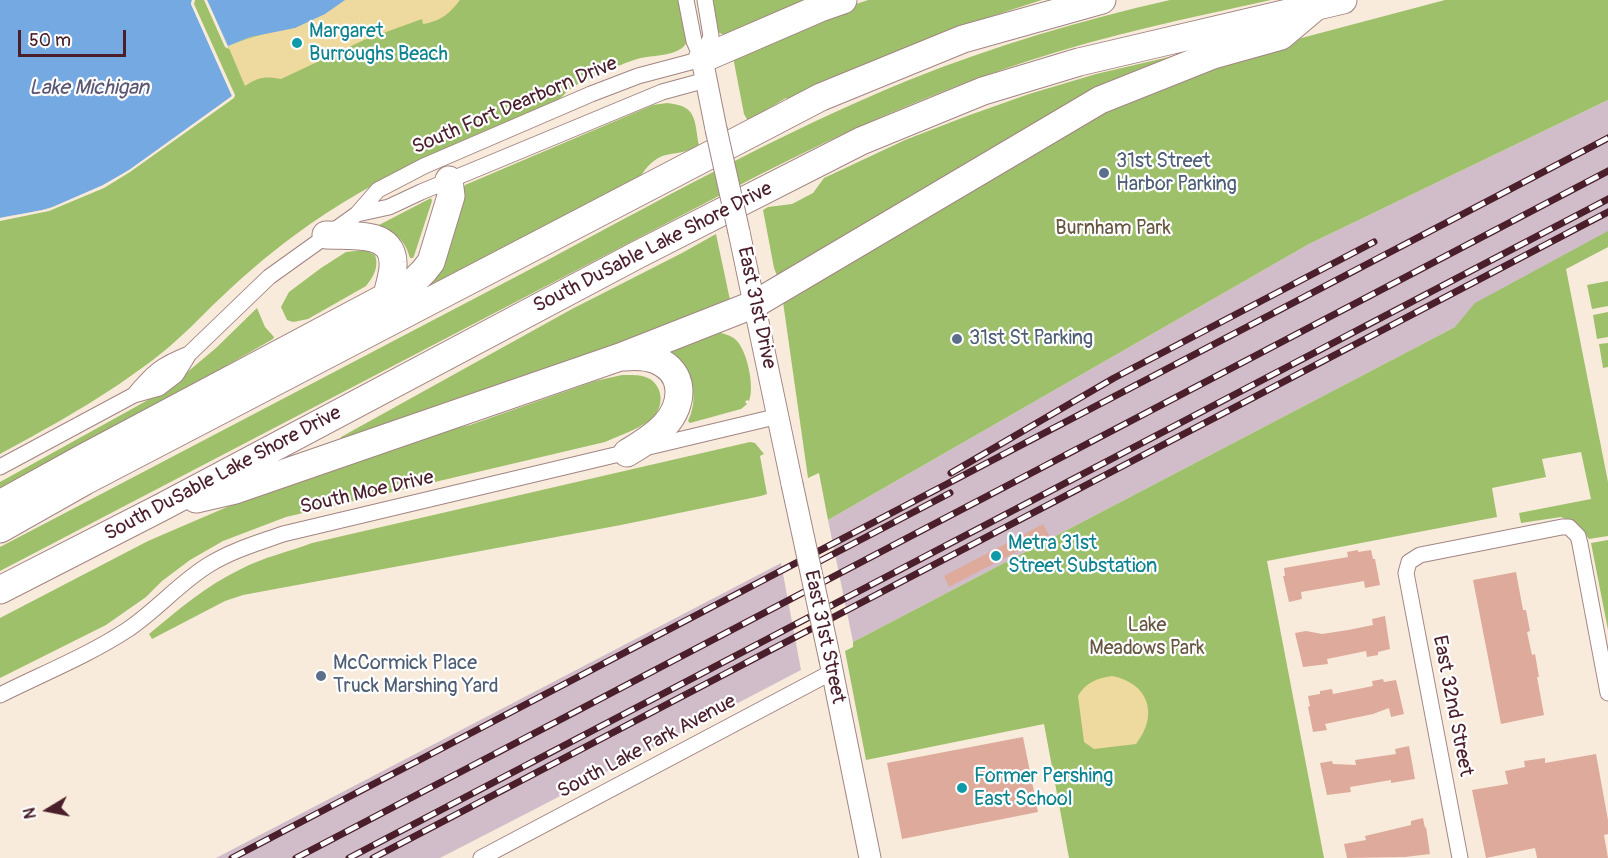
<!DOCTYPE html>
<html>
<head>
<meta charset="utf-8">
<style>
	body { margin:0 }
	#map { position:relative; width:1608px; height:858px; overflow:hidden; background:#f9ebdb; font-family:Pangolin,sans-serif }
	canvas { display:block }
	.north { position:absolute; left:18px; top:780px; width:60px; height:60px; -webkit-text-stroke:4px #fff; paint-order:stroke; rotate:260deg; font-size:16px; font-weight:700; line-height:24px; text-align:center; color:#4a1f2b }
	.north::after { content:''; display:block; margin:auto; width:21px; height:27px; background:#4a1f2b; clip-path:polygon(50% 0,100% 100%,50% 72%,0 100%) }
	.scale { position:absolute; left:18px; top:30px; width:108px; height:27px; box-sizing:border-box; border:3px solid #4a1f2b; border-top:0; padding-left:8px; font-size:18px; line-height:21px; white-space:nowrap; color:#4a1f2b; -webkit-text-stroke:4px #fff; paint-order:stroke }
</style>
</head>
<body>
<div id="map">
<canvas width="1608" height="858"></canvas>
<div class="north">N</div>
<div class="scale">50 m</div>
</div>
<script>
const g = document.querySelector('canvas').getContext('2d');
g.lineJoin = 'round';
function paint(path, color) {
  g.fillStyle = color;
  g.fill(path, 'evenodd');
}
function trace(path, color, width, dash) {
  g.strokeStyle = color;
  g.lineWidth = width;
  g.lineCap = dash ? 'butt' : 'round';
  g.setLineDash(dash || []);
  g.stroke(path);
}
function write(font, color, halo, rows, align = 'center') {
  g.font = font + ' Pangolin,sans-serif';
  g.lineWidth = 4.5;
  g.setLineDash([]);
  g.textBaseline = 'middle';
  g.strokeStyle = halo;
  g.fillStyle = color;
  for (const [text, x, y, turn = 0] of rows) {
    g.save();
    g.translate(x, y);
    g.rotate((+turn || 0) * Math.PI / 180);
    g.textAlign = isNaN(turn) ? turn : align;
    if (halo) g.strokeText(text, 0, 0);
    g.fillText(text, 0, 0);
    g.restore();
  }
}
const industrial = new Path2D(`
	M1608 100V247L853 642 828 520 1309 244Z
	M781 563 801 670 543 805 440 858H216Z`);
const green = new Path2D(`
	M192 0H207L228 46 250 37 325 14 345 0H680L687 41C682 56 655 55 641 58 628 61 582 80 572 88 566 91 563 97 558 100 464 140 378 174 295 235 266 256 238 281 212 306 198 320 184 334 169 347 117 390 59 422 0 454V218L48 209 232 96Z
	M710 0H811L727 36 717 32Z
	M868 0H1042C954 27 871 61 788 100L786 98 748 121 744 114 733 57 847 7Z
	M1170 0H1271C1189 18 1107 35 1028 61 935 91 846 131 759 175L0 571V547C175 455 350 364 525 272 651 205 777 134 909 80 994 46 1081 20 1170 0Z
	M1445 0H1608V100L1309 244 828 520 819 473 808 478 783 302 1112 105 1260 49Z
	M1203 49 778 278 774 268 763 210 768 207 792 204 813 193 824 178 905 140 967 116 1029 94 1096 74Z
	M667 103C698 106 694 120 699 146 672 160 661 145 640 177L410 296 465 185 653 105Z
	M431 198 432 201 414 256 413 258H410C405 239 394 232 377 226Z
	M1608 231V247L1566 269 1608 482V536L1589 539 1577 524 1561 517 1521 523 1519 513 1591 499 1581 452 1542 459 1546 477 1492 488 1497 517 1267 561 1324 858H1069L1044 724 866 760 845 651 853 647V642L1455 327 1475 303Z
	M716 234 730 300 611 346 340 440 341 437 572 309 682 253Z
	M365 250 375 255C379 267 374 276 366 286L308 319 293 322 287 320 281 307 289 292 321 268 346 252Z
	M1608 281V306L1592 309 1587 285Z
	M257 308 265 327 274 337 273 339 0 495V482L166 390 216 348Z
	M1608 312V337L1597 339 1593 315Z
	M718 332C724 334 731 335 736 340 747 350 755 387 749 401L747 400 745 402 747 404 741 409 690 423 688 421C703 389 685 371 666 348Z
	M1608 343V367L1603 368 1599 344Z
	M622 375C631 375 642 374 650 379 664 388 664 409 651 419 638 430 620 435 605 442L286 517 223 541 190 560 162 581 146 597 106 625 0 678V618L148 541 234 504 419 436 470 425 595 381Z
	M750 442 755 443 764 454 760 456 767 494 761 496 621 525 243 595 225 601 152 639 149 634C178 610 207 585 241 569 264 557 288 552 312 543Z
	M1608 540V630L1591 543Z`);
const sand = new Path2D(`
	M345 0H460C449 14 441 21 423 24L422 19 364 40 281 79C266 76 258 77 245 86L228 46C258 33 297 28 325 13 332 10 338 4 345 0Z
	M1112 676C1149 683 1159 715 1136 744L1094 749 1084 742 1078 696C1085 683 1097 678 1112 676Z`);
const water = new Path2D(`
	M0 0H192L191 4 232 96C175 137 118 187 49 208 34 213 16 214 0 218Z
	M207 0H345L325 14 295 28 250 37 228 46Z`);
const pier = new Path2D(`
	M192 0H195L194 4 235 95 234 98 130 172 104 188 49 211 0 221V218L48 209 103 185 129 170 232 96 191 4Z
	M204 0H207L229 49 225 47Z`);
const building = new Path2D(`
	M1043 524 1049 535 949 587 944 576Z
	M1358 550V552L1371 550 1373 559H1375L1380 585 1365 588 1364 581 1301 592 1302 599 1289 602 1283 576H1285L1284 568 1348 557 1347 552Z
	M1516 572 1523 610H1526L1530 631 1527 632 1532 655 1535 654 1539 677H1537L1544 715 1501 724 1473 580Z
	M1385 616 1390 649 1378 652V655L1367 657 1366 651 1327 659 1328 664 1303 667 1295 633 1306 631 1322 634 1348 630 1373 625 1372 619Z
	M1383 679 1384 682 1396 680 1404 714 1391 717 1389 708 1373 714 1325 724 1327 730 1313 732 1308 707 1310 706 1308 696 1320 694V691L1332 689 1333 694 1373 686 1372 681Z
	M1023 737 1038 812 902 839 887 763Z
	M1409 746 1415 779 1391 783V780L1350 787 1351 792 1327 795 1320 763 1332 761 1333 764 1356 765 1355 760 1396 754 1395 749Z
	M1596 754 1608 820V834L1604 835 1608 858H1537L1535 848 1486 858 1472 790 1508 784 1505 771 1525 767 1524 761 1545 758V763Z
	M1423 818 1425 828 1426 827 1430 854 1405 857 1347 858 1344 844 1366 840 1365 836 1411 825V821Z`);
const street = new Path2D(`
	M686 0 694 41 702 59
	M702 59 711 36 705 0
	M357 214 389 207 421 192 662 92 706 80
	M134 395C153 372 161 365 189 354
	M0 467 134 395 159 388 176 375 189 354 269 277 357 214 378 190 424 166 591 94 638 76 702 59
	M0 695C42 674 89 655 127 630 157 610 180 582 210 564 233 550 258 543 283 534L779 416
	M481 858 832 672
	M1460 858 1406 573 1409 562 1420 555 1562 527H1569L1578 536 1580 544 1608 693`);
const secondary = new Path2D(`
	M702 59 716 129
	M739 232 792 484
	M830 660 870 858`);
const highway = new Path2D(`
	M702 59 820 8 843 0
	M326 235C349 236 392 230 393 262 394 273 389 285 387 296
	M624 357C635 356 646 356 656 360 686 372 684 404 665 425 654 437 640 445 627 453
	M196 499 235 490 620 357 755 304 1100 100 1213 55 1281 36 1313 9
	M0 504 83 458 412 283 424 271 431 262 451 196 449 180
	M0 529 85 481 821 97 963 39 1102 0
	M0 590 162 507 637 255 861 141 983 91 1079 62 1343 0`);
const rail = new Path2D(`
	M951 473 1114 378 1374 242
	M820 561 950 493
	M232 858 1608 138
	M296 858 1608 171
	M349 858 1608 199
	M373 858 1608 212`);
const secondaryBridge = new Path2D(`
	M716 129 739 232
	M792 484 830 660`);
const markers = [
	[297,43,6,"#0f9aa8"],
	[1104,173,6,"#5c6f8a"],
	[957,339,6,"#5c6f8a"],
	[996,556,6,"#0f9aa8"],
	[321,676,6,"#5c6f8a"],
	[962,788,6,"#0f9aa8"]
];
const cultureNames = [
	["Margaret",309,32],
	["Burroughs Beach",309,55],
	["Metra 31st",1008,544],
	["Street Substation",1008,567],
	["Former Pershing",974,777],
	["East School",974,800]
];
const streetNames = [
	["South Fort Dearborn Drive",515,106,-23],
	["South DuSable Lake Shore Drive",653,248,-27],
	["East 31st Drive",756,308,78],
	["South DuSable Lake Shore Drive",223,474,-28],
	["South Moe Drive",367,493,-13],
	["East 31st Street",824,637,78],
	["East 32nd Street",1452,706,79],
	["South Lake Park Avenue",647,747,-28]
];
const serviceNames = [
	["31st Street",1116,162],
	["Harbor Parking",1116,185],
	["31st St Parking",969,339],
	["McCormick Place",333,664],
	["Truck Marshing Yard",333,687]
];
const parkNames = [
	["Burnham Park",1113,229],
	["Lake",1147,626],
	["Meadows Park",1147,649]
];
const waterNames = [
	["Lake Michigan",89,89]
];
paint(industrial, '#d1bdca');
paint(green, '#9ec06a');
paint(sand, '#eeda9e');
paint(water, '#74a9e1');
paint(pier, '#f9ebdb');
paint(building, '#ddaa9b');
trace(street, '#a28583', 17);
trace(secondary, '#a28583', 23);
trace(highway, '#a28583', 29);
trace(street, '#fff', 15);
trace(secondary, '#fff', 21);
trace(highway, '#fff', 27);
trace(rail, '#4a1f2b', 7);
trace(rail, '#fff', 4.5, [14]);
trace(secondaryBridge, '#a28583', 23, []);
trace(secondaryBridge, '#fff', 21);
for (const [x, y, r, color] of markers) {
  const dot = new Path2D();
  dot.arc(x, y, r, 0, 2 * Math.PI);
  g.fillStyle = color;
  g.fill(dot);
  trace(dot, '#fff', 2);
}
write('20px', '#0d838f', '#fff', cultureNames, 'left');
write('20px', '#4a1f2b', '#fff', streetNames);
write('20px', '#4e5e75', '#fff', serviceNames, 'left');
write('20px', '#675741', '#fff', parkNames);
write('italic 21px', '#5b5674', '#fff', waterNames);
</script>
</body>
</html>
